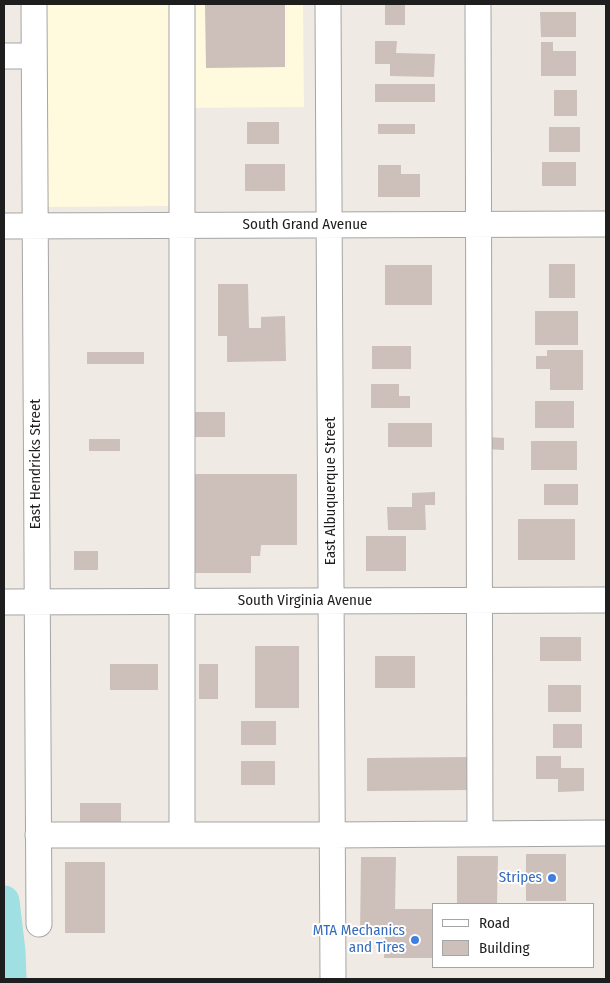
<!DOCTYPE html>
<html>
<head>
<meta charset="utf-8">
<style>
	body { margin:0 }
	#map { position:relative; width:610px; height:983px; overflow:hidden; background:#f0eae4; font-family:"Fira Sans Condensed",sans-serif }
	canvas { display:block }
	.frame { position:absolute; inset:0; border:5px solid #1e1e1e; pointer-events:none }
	.legend { position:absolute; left:432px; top:903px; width:162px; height:65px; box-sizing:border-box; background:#fff; border:1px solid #a5a5a5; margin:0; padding:6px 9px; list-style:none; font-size:15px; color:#1e1e1e }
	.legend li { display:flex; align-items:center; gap:10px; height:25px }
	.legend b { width:25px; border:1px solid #a5a5a5 }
</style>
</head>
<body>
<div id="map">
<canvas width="610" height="983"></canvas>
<div class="frame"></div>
<ul class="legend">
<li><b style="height:6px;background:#fff"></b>Road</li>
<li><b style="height:14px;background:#cdbfb9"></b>Building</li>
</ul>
</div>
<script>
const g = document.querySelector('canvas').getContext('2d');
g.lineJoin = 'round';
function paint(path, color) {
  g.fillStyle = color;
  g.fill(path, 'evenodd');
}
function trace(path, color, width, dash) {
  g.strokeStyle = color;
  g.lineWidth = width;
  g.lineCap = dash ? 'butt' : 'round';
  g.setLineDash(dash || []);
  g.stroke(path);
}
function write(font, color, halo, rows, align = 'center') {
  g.font = font + ' "Fira Sans Condensed",sans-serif';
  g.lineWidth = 4;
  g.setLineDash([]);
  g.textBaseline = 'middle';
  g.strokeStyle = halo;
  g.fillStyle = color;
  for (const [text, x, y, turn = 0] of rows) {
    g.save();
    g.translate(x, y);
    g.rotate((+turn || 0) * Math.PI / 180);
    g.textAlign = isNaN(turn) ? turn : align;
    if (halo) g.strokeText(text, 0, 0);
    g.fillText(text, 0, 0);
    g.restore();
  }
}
const education = new Path2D(`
	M45 4H303L304 107 173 108V206L47 207Z`);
const river = new Path2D(`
	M4 901 10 951 11 979`);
const building = new Path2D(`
	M205 4H285V67L206 68Z
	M385 4H405V25H385Z
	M540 12H576V37H541Z
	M375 41H397L396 53 435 54 434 77 390 76V64H375Z
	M541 42H553V51H576V76H541Z
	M375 84H435V102H375Z
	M554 90H577V116H554Z
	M247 122H279V144H247Z
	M378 124H415V134H378Z
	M549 127H580V152H549Z
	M542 162H576V186H542Z
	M245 164H285V191H245Z
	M378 165H401V174H420V197H378Z
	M549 264H575V298H549Z
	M385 265H432V305H385Z
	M218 284H248L249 328H261V317L285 316 286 361 227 362V336H218Z
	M535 311H578V345H535Z
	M372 346H411V369H372Z
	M547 350H583V390H550V369H536V356H547Z
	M87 352H144V364H87Z
	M371 384H399V396H410V408H371Z
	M535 401H574V428H535Z
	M194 412H225V437H194Z
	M388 423H432V447H388Z
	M487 437 504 438V450L486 449Z
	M89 439H120V451H89Z
	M531 441H577V470H531Z
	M190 474H297V545H261L260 556H251V573H190Z
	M544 484H578V505H544Z
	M435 492V505H425L426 530H388L387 507H412V493Z
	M518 519H575V560H518Z
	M366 536H406V571H366Z
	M74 551H98V570H74Z
	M540 637H581V661H540Z
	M255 646H299V708H255Z
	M375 656H415V688H375Z
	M110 664H158V690H110Z
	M199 664H218V699H199Z
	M548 685H581V712H548Z
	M241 721H276V745H241Z
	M553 724H582V748H553Z
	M536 756H561V768H584V791L558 792V779H536Z
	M468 757V790L367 791V758Z
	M241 761H275V785H241Z
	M80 803H121V824H80Z
	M526 854H566V901H526Z
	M457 856H498L497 904H457Z
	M361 857H396L395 909H434V958H384L385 937 360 936Z
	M65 862H105V933H65Z`);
const minor = new Path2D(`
	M34 4 39 924
	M328 4 333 979
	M478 4C478 280 481 557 480 834
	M4 56H34
	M4 226 606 224
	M4 602 606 600
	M38 835H332L606 833
	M182 835V4`);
const markers = [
	[552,878,5,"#3f7fe0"],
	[415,940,5,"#3f7fe0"]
];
const streetNames = [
	["South Grand Avenue",305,225],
	["East Hendricks Street",36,464,-90],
	["East Albuquerque Street",331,491,-90],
	["South Virginia Avenue",305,601]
];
const shopNames = [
	["Stripes",542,878],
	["MTA Mechanics",405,931],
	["and Tires",405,948]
];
paint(education, '#fff9de');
trace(river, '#a0dfe2', 31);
paint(building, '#cdbfb9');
trace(minor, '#a5a5a5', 27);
trace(minor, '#fff', 25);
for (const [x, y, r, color] of markers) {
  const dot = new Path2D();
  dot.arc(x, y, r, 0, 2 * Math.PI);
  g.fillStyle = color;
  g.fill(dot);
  trace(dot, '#fff', 2);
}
write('15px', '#1e1e1e', '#fff', streetNames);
write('15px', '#366cbe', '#fff', shopNames, 'right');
</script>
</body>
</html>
